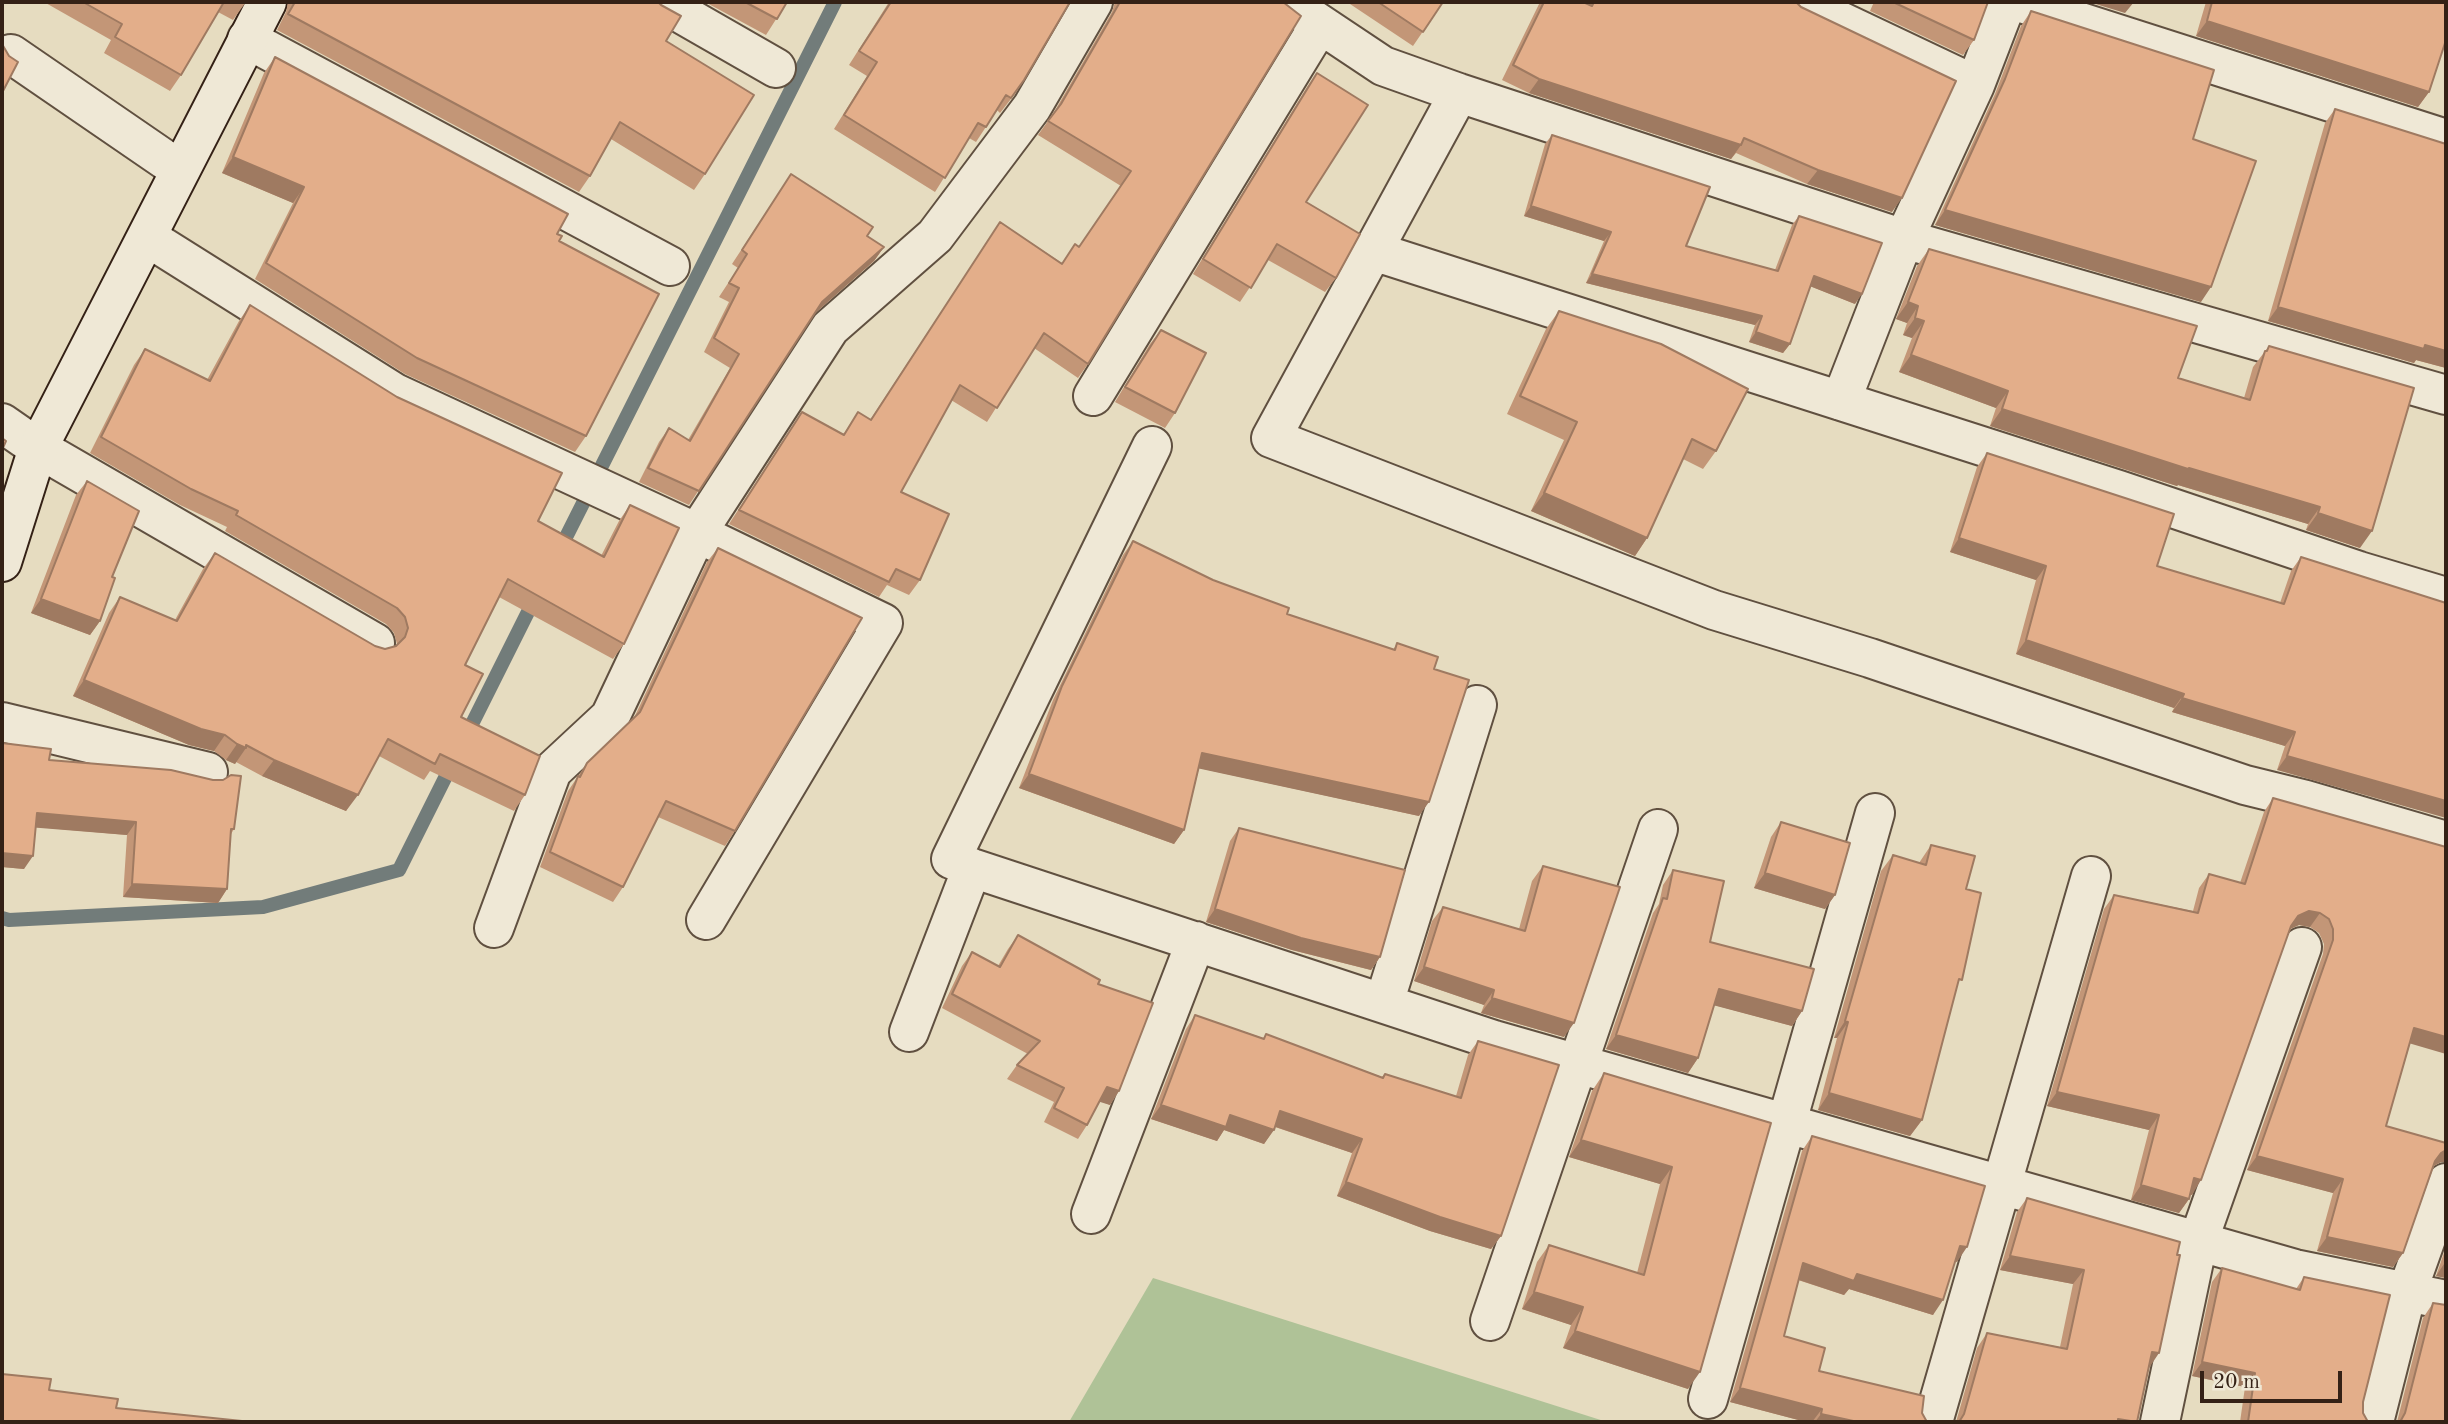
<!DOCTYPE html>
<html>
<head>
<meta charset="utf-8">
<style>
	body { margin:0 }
	#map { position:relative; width:2448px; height:1424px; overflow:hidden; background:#e6dcc0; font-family:"Old Standard TT",serif }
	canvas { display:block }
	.frame { position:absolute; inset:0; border:4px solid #342116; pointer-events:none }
	.scale { position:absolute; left:2200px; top:1371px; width:142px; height:32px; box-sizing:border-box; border:4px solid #342116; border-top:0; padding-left:9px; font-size:21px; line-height:24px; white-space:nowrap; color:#342116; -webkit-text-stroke:5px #efe8d6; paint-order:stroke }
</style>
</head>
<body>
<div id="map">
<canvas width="2448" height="1424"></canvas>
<div class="frame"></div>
<div class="scale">20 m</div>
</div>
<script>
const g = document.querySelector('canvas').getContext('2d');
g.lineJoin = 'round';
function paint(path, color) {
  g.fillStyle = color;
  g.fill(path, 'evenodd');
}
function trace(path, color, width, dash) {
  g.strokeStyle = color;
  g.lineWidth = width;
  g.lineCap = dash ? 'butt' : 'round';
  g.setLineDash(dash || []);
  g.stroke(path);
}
const green = new Path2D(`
	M1153 1278 1607 1422H1069Z`);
const stream = new Path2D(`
	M558 553 835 2
	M465 738 536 596
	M2 918 9 920 263 907 399 870 453 762`);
const street = new Path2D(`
	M661 2 776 68
	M1287 2 1383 66 1459 93 1904 239 2446 395
	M1800 2 1975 85
	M2007 2 1975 85 1904 239 1841 401 2119 490 2359 571 2446 597
	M2018 2 2446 139
	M247 39 670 266
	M11 54 180 170
	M1459 93 1271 438 1714 610 1870 658 2245 785 2306 800 2446 841
	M147 237 395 393 697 533 830 328 935 236 1032 107 1093 2
	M1373 251 1841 401
	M1093 396 1320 24
	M2 423 38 448 375 643
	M1152 446 951 859 972 868 1494 1040 2295 1269 2446 1300
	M2 722 208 772
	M494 928 552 771 610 717 697 533 883 623 706 920
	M1384 1003 1477 705
	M909 1032 972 868
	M1091 1214 1196 941
	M1490 1321 1658 829
	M1708 1399 1875 813
	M1933 1422 2091 876
	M2160 1422 2198 1242 2302 947
	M2374 1422 2407 1292 2446 1183`);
const secondary = new Path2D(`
	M2 562 38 448 267 2`);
const wall = new Path2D(`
	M44 2H246L233 20 218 12 181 75 170 91 104 53 111 40Z
	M288 2H658L666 41 705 174 694 190 611 139 590 176 579 192 277 30 286 12Z
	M705 2H787L766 35Z
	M889 2H1070L1024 80 1014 95 1000 113 997 110 976 142 969 138 935 192 834 129 867 76 849 65Z
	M1115 2H1283L1088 364 1078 378 1034 348 987 422 951 400 901 492 920 580 909 595 887 585 879 597 729 524 802 412 843 435 858 412 870 420 1000 222 1062 263 1075 244 1079 247 1121 186 1038 135 1053 114 1112 12Z
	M1347 2H1443L1413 46Z
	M1540 2H1583L1588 4 1589 2H1796L1892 212 1807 184 1736 153 1731 159 1529 93 1502 80Z
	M1874 2H1988L1974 40 1963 55 1870 11Z
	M2206 2H2446L2429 92 2418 107 2196 36Z
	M2031 11 2193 139 2201 302 1935 225 1995 94 2021 26Z
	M275 57 557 234 586 436 575 452 405 374 255 279 293 203 222 173 264 73Z
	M1317 73 1306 202 1336 278 1325 292 1268 260 1240 302 1193 274 1307 87Z
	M2335 109 2446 144V368L2416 360 2414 363 2268 321 2325 123Z
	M1552 135 1686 246 1775 270 1792 225 1799 216 1855 304 1810 286 1790 344 1783 353 1749 342 1755 325 1586 283 1604 241 1524 216 1545 144Z
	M791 174 867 236 884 247 874 261 814 314 689 505 639 482 659 442 669 428 688 440 730 368 704 352 729 302 719 297 738 268 732 264Z
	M1929 249 2178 378 2244 398 2253 367 2269 346 2360 548 2306 530 2308 524 2178 485 2177 486 1990 426 1996 408 1899 372 1912 338 1903 335 1907 323 1896 319 1917 266Z
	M250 305 538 521 601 556 619 521 630 505 624 644 613 659 499 597 465 665 461 717 525 795 514 811 430 771 424 780 379 756 346 811 262 776 236 762 235 764 226 760 214 751 189 745 73 696 109 613 120 597 175 620 203 569 215 553 375 646 385 649 396 646 397 644 394 633 386 624 225 531 227 527 180 505 90 453 134 365 145 349 207 380 239 321Z
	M1559 311 1716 451 1703 469 1683 459 1647 538 1635 556 1531 511 1564 440 1507 414 1546 329Z
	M1161 330 1175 413 1165 428 1115 402 1150 344Z
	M1987 453 2157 566 2280 603 2291 571 2301 557 2446 603 2277 770 2285 746 2172 712 2174 708 2016 654 2036 580 1950 552 1977 467Z
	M87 481 112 577 100 621 90 635 31 613 76 495Z
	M1133 541 1213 580 1287 614 1393 650 1397 643 1434 669 1419 816 1199 768 1184 830 1174 844 1019 788 1053 700 1123 555Z
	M718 548 735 831 725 846 658 817 623 887 613 902 540 867 568 791 587 763 634 718 707 562Z
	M2 743 234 829 231 834 227 889 218 903 123 897 127 835 36 827 24 869 2 867Z
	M2273 798 2410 1044 2386 1126 2441 1162 2434 1166 2403 1253 2393 1267 2317 1251 2333 1193 2247 1170 2323 954 2324 944 2319 933 2310 927 2299 925 2290 929 2192 1195 2190 1194 2189 1199 2179 1213 2131 1200 2149 1130 2047 1106 2104 909 2114 895 2193 911 2199 888 2209 874 2240 883 2264 812Z
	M1781 822 1835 895 1825 909 1754 888 1771 837Z
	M1239 828 1380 957 1371 970 1292 950 1206 922 1230 841Z
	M1931 845 1966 889 1957 987 1922 1120 1910 1136 1818 1110 1837 1038H1834L1881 871 1893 855 1919 863Z
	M1543 866 1564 1037 1481 1013 1484 1005 1414 981 1432 921 1443 907 1519 929 1532 881Z
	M1673 870 1710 942 1802 1011 1792 1026 1714 1005 1698 1058 1688 1073 1606 1049 1653 913 1659 904 1663 885Z
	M1018 935 1098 984 1119 1091 1110 1105 1100 1101 1087 1125 1078 1139 1044 1122 1054 1102 1007 1079 1017 1065 1028 1054 942 1008 962 966 972 952 998 966 1008 949Z
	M1195 1015 1263 1038 1266 1034 1382 1077 1385 1074 1456 1096 1468 1055 1478 1041 1501 1236 1491 1249 1430 1231 1337 1196 1352 1153 1275 1127 1264 1144 1224 1130 1217 1141 1151 1119 1186 1029Z
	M1604 1073 1771 1123 1688 1389 1563 1348 1571 1325 1522 1309 1537 1262 1549 1245 1637 1273 1660 1184 1569 1157 1592 1091Z
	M1812 1136 1957 1262 1955 1261 1933 1315 1849 1289 1844 1295 1798 1280 1784 1336 1819 1371 1922 1413 1927 1422H1806L1730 1402 1802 1151Z
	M2027 1198 2180 1242 2149 1368 2137 1422H1956L1977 1348 1987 1333 2060 1347 2073 1284 2000 1270 2017 1212Z
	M2446 1247V1278L2436 1276Z
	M2222 1268 2296 1289 2304 1277 2363 1402V1413L2368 1422H2240L2245 1387 2192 1376 2212 1282Z
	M2433 1303 2446 1422H2397L2423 1318Z`);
const shadedWall = new Path2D(`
	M2089 2H2134L2125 13Z
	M2207 21 2429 92 2418 107 2196 36Z
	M1539 79 1741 145 1731 159 1529 93Z
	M233 157 304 187 293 203 222 173Z
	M1818 170 1902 198 1892 212 1807 184Z
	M1531 206 1611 232 1604 241 1524 216Z
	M1945 210 2211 287 2201 302 1935 225Z
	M884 247 874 261 812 316 822 302Z
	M1592 274 1762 316 1755 325 1586 283Z
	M1814 276 1862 294 1855 304 1807 285Z
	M1908 302 1918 306 1907 323 1896 319Z
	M2278 307 2446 351V368L2416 360 2414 363 2268 321Z
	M1915 318 1924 321 1912 338 1903 335Z
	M1756 332 1790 344 1783 353 1749 342Z
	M1911 355 2008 391 1996 408 1899 372Z
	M2002 409 2189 468 2320 507 2308 524 2178 485 2177 486 1990 426Z
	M1544 493 1647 538 1635 556 1531 511Z
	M2318 513 2372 531 2360 548 2306 530Z
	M1959 538 2046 566 2036 580 1950 552Z
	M41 599 100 621 90 635 31 613Z
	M2026 640 2184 694 2174 708 2016 654Z
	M84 680 225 735 214 751 189 745 73 696Z
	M2182 698 2295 732 2285 746 2172 712Z
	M237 744 246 748 235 764 226 760Z
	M1202 753 1429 802 1419 816 1192 767Z
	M2287 756 2446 801V818L2277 770Z
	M274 760 358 795 346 811 262 776Z
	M1029 774 1184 830 1174 844 1019 788Z
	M37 813 136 822 127 835 28 827Z
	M2 853 33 856 24 869 2 867Z
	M1765 873 1835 895 1825 909 1754 888Z
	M132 884 227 889 218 903 123 897Z
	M1215 909 1380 957 1371 970 1292 950 1206 922Z
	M2309 911 2320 913 2310 927 2299 925 2288 930 2298 916Z
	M1424 967 1494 990 1484 1005 1414 981Z
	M1719 989 1802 1011 1792 1026 1709 1004Z
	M1492 998 1574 1023 1564 1037 1481 1013Z
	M1845 1021 1848 1022 1837 1038H1834Z
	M2414 1028 2446 1037V1054L2405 1042Z
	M1616 1035 1698 1058 1688 1073 1606 1049Z
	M1107 1087 1119 1091 1110 1105 1097 1101Z
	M2057 1092 2159 1115 2149 1130 2047 1106Z
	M1829 1093 1922 1120 1910 1136 1818 1110Z
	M1161 1105 1230 1115 1274 1130 1264 1144 1224 1130 1217 1141 1151 1119Z
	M1280 1111 1362 1139 1352 1153 1270 1125Z
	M1581 1140 1672 1167 1660 1184 1569 1157Z
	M2446 1150V1162H2441L2431 1167 2441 1153Z
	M2257 1156 2343 1179 2333 1193 2247 1170Z
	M2194 1178 2201 1180 2192 1195 2184 1193Z
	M1346 1182 1501 1236 1491 1249 1430 1231 1337 1196Z
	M2141 1185 2189 1199 2179 1213 2131 1200Z
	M2327 1237 2403 1253 2393 1267 2317 1251Z
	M1960 1246 1967 1247 1957 1262 1950 1260Z
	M2010 1256 2084 1270 2073 1284 2000 1270Z
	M2446 1261V1278L2436 1276Z
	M1803 1263 1857 1274 1943 1300 1933 1315 1849 1289 1844 1295 1793 1278Z
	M1534 1292 1583 1307 1571 1325 1522 1309Z
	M1575 1331 1700 1372 1688 1389 1563 1348Z
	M2152 1352 2159 1353 2149 1368Z
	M2202 1362 2255 1373 2245 1387 2192 1376Z
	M1740 1388 1822 1409 1812 1422H1806L1730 1402Z
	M1821 1414 1858 1422H1815Z`);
const building = new Path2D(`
	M83 2H224L181 75 115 37 122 24Z
	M295 2H658L661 5 681 16 666 41 754 95 705 174 620 122 590 176 288 14Z
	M745 2H787L777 19Z
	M891 2H1070L1024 80 1011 98 1006 95 986 127 978 123 945 178 844 115 877 62 859 51Z
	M1120 2H1283L1301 16 1088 364 1044 333 997 408 960 385 901 492 949 514 920 580 896 569 889 582 739 510 802 412 844 435 858 412 871 420 1000 222 1062 264 1075 244 1079 247 1131 171 1048 121 1061 104Z
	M1378 2H1443L1423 32Z
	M1544 2H1583L1592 6 1594 2H1796L1801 7 1956 81 1902 198 1818 170 1744 138 1741 145 1539 79 1513 65Z
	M1893 2H1988L1974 40Z
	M2212 2H2446V40L2429 92 2207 21Z
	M2031 11 2214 70 2193 139 2256 161 2211 287 1945 210 2005 79Z
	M2 44 9 56 18 62 2 93Z
	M275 57 568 214 557 234 562 236 559 241 659 294 586 436 417 358 266 263 304 187 233 157Z
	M1317 73 1368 105 1306 202 1360 234 1336 278 1277 244 1251 288 1203 259Z
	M2335 109 2446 144V351L2425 345 2424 349 2278 307Z
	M1552 135 1710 187 1686 246 1778 271 1799 216 1882 243 1862 294 1814 276 1790 344 1756 332 1762 316 1592 274 1611 232 1531 206Z
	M791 174 873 227 867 236 884 247 822 302 699 491 648 468 669 428 690 441 739 354 714 338 739 288 729 283 747 254 742 250Z
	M1929 249 2197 326 2178 378 2250 400 2265 351H2267L2269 346 2414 388 2372 531 2318 513 2320 507 2189 468 2188 469 2002 409 2008 391 1911 355 1924 321 1915 318 1918 306 1908 302Z
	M250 305 397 397 562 473 538 521 604 557 630 505 679 528 624 644 508 579 465 665 483 674 461 717 540 756 525 795 440 754 435 764 388 739 358 795 274 760 246 745V748L237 744 225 735 201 729 84 680 120 597 177 621 215 553 375 646 385 649 396 646 405 637 408 628 405 617 397 608 236 515 238 511 191 489 101 437 145 349 210 381Z
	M1559 311 1661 344 1748 389 1716 451 1692 439 1647 538 1544 493 1577 422 1520 396Z
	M1161 330 1206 353 1175 413 1125 387Z
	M2 438 6 441 2 450Z
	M1987 453 2174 514 2157 566 2284 604 2301 557 2446 603V801L2287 756 2295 732 2182 698 2184 694 2026 640 2046 566 1959 538Z
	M87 481 139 511 112 577 115 578 100 621 41 599Z
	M1133 541 1213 580 1289 608 1287 614 1395 650 1397 643 1438 657 1434 669 1469 680 1429 802 1202 753 1184 830 1029 774 1062 686Z
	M718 548 862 618 735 831 666 801 623 887 550 852 578 776 580 777 587 763 640 712Z
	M2 743 51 749 49 760 171 770 213 780H223L231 775 241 776 234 829H231L227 889 132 884 136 822 37 813 33 856 2 853Z
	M2273 798 2446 847V1037L2414 1028 2386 1126 2446 1143V1150L2441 1153 2435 1161 2403 1253 2327 1237 2343 1179 2257 1156 2333 940V929L2329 919 2320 913 2309 911 2298 916 2291 926 2201 1180 2194 1178 2189 1199 2141 1185 2159 1115 2057 1092 2114 895 2198 913 2209 874 2245 884Z
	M1781 822 1850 843 1835 895 1765 873Z
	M1239 828 1405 870 1380 957 1301 938 1215 909Z
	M1931 845 1975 856 1966 889 1981 893 1962 980 1959 979 1922 1120 1829 1093 1848 1022 1845 1021 1893 855 1926 865Z
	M1543 866 1620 887 1574 1023 1492 998 1494 990 1424 967 1443 907 1525 931Z
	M1673 870 1724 881 1710 942 1814 969 1802 1011 1719 989 1698 1058 1616 1035 1663 898 1667 899Z
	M1018 935 1100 980 1098 984 1153 1003 1119 1091 1107 1087 1087 1125 1054 1108 1064 1088 1017 1065 1040 1041 952 994 972 952 1000 967Z
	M1195 1015 1264 1039 1266 1034 1383 1078 1385 1074 1461 1098 1478 1041 1559 1065 1501 1236 1440 1217 1346 1182 1362 1139 1280 1111 1274 1130 1230 1115 1226 1127 1161 1105Z
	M1604 1073 1771 1123 1700 1372 1575 1331 1583 1307 1534 1292 1549 1245 1644 1275 1672 1167 1581 1140Z
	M1812 1136 1985 1186 1967 1247 1960 1246 1943 1300 1857 1274 1854 1281 1803 1263 1784 1336 1825 1348 1819 1371 1924 1396 1922 1413 1927 1422H1858L1821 1414 1822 1409 1740 1388Z
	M2027 1198 2180 1242 2177 1255H2180L2159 1353 2152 1352 2137 1422 2118 1419V1422H1959L1964 1414 1987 1333 2067 1349 2084 1270 2010 1256Z
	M2222 1268 2300 1290 2304 1277 2390 1295 2363 1402V1413L2368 1422H2248L2255 1373 2202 1362Z
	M2433 1303 2446 1305V1422H2400L2405 1413Z
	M2 1374 51 1379 49 1390 118 1399 116 1408 242 1421V1422H2Z`);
paint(green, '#afc297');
trace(stream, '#727c7a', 14);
trace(street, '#605040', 42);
trace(secondary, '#342116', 42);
trace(street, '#efe8d6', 38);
trace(secondary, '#efe8d6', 38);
paint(wall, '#c39677');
paint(shadedWall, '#9f7a61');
paint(building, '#e3ae8a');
trace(building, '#9f7a61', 2);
</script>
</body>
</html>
